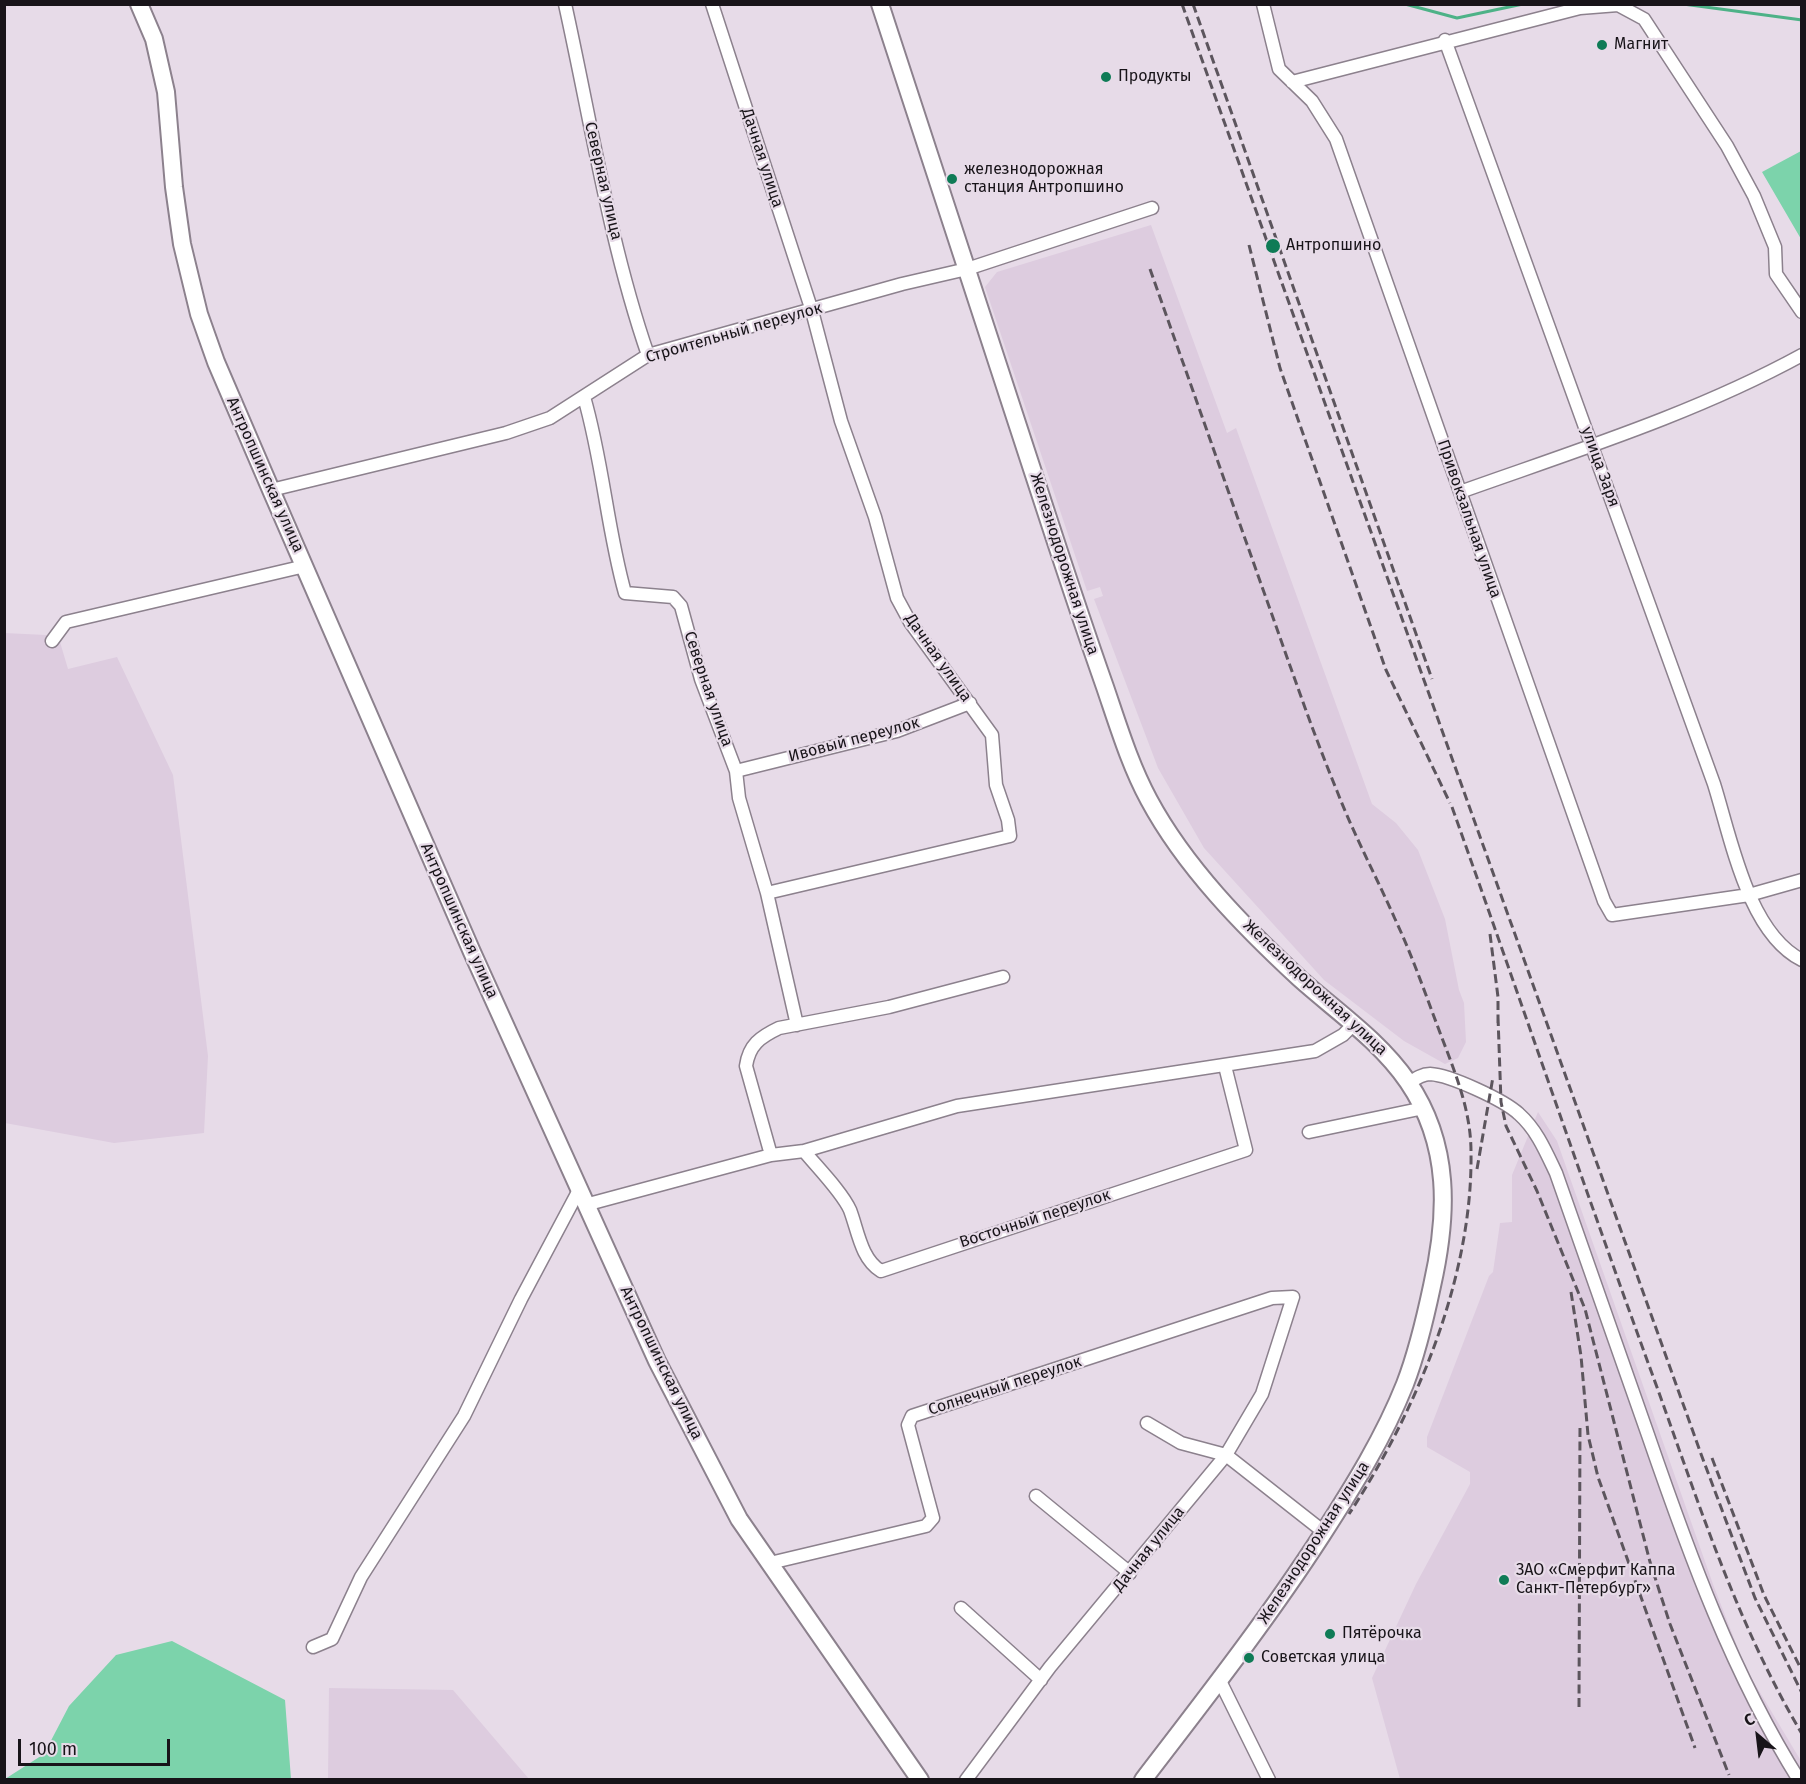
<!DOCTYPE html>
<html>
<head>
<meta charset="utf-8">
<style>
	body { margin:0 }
	#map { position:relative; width:1806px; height:1784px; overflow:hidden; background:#e7dbe8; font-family:"Fira Sans",sans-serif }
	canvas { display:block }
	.frame { position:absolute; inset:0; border:6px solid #181419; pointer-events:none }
	.north { position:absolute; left:1728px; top:1706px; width:60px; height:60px; -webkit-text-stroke:4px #e7dbe8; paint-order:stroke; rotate:332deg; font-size:16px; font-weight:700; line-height:24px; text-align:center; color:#181419 }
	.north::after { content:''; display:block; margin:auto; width:21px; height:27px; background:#181419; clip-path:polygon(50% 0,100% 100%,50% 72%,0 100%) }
	.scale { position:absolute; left:18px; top:1739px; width:152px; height:27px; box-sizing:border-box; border:3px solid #181419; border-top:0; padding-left:8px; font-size:18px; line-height:21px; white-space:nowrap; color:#181419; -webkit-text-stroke:4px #e7dbe8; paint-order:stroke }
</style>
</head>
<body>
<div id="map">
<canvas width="1806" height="1784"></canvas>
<div class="frame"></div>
<div class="north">С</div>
<div class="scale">100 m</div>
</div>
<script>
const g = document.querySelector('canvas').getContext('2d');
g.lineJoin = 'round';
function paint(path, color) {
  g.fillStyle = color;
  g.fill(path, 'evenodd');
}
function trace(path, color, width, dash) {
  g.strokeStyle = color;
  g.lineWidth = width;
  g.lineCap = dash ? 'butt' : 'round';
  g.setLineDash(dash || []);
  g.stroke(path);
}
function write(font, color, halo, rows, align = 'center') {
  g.font = font + ' "Fira Sans",sans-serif';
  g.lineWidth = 4.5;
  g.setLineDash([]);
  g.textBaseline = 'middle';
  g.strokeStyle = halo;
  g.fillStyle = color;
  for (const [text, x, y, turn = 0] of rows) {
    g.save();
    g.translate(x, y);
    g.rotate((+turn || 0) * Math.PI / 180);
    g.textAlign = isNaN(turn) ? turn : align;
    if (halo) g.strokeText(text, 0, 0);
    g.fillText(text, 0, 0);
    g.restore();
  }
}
const built = new Path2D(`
	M1151 225 1227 433 1236 428 1372 804 1396 823 1418 850 1445 919 1459 990 1464 1003 1466 1042 1458 1058 1445 1064 1404 1041 1324 980 1204 848 1158 768 1094 599 1103 596 1100 587 1087 591 985 287 997 272Z
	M4 633 46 635 60 642 68 669 117 657 173 775 208 1056 204 1133 114 1143 5 1123Z
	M1538 1112 1557 1141 1714 1587 1746 1669 1801 1761V1779H1400L1372 1678 1416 1584 1470 1484V1472L1427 1447V1437L1489 1276 1493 1272 1500 1223 1512 1222V1175Z
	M329 1688 453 1690 529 1779H328Z`);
const green = new Path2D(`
	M1801 151V239L1762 172Z
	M172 1641 285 1700 291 1779H5L44 1754 69 1706 116 1655Z`);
const stream = new Path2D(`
	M1405 4 1457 18 1523 4
	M1683 4 1802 20`);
const street = new Path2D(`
	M565 4C591 121 609 242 648 355
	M712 4 812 311 841 421 875 517 897 598 910 622 992 735 996 785 1008 820 1010 836 767 893
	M1263 4 1279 69 1312 101 1336 139 1604 901 1612 915 1749 895 1802 880
	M1445 40 1714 784C1731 838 1748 933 1802 960
	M1292 82 1580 8 1618 5 1644 19 1727 146 1754 196 1775 247 1776 274 1802 312
	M584 397C603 462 607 529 625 593L673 597 681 606 701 679 736 771 739 798 767 893 797 1025
	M271 490 506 433 550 418 648 355 902 284 967 269 1152 208
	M1460 492C1575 451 1694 414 1802 355
	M52 641 66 622 305 566
	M736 771 897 731 970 703
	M1409 1083C1415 1079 1422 1074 1430 1074 1450 1075 1504 1100 1519 1114 1537 1130 1546 1152 1556 1173 1587 1261 1618 1348 1648 1435 1689 1554 1732 1673 1799 1780
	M1309 1132 1424 1108
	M804 1151C817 1167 842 1192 850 1210 858 1231 861 1259 881 1271L1246 1150 1225 1066
	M771 1155 746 1066C749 1045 760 1037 779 1028L889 1007 1003 977
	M585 1205 771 1155 804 1151 957 1106 1315 1051 1343 1035 1354 1024
	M1147 1423 1181 1443 1226 1455 1324 1532
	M1036 1496 1130 1573
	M770 1563 926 1526 933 1518 908 1425 912 1416 1272 1298 1293 1297 1262 1394 1226 1455 1050 1667 966 1780
	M961 1608 1041 1680
	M313 1647 332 1639 361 1577 464 1416 521 1299 579 1190
	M1220 1681 1269 1780`);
const secondary = new Path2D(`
	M139 4 154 39 166 92 174 187 182 244 199 314 216 362 271 490 472 952 657 1361 739 1519 920 1780
	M880 4C937 177 993 351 1050 524 1068 579 1086 633 1105 687 1118 725 1130 765 1149 800 1185 867 1244 927 1299 978 1337 1012 1379 1040 1408 1082 1451 1145 1448 1215 1432 1286 1425 1319 1417 1353 1405 1384 1384 1437 1353 1487 1322 1535 1267 1620 1205 1699 1143 1780`);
const rail = new Path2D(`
	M1182 4 1701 1454 1755 1598 1802 1693
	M1193 4 1432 679
	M1249 245 1280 368 1386 670 1450 803
	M1150 269C1187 374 1224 479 1261 584 1286 653 1309 723 1337 791 1354 835 1376 876 1395 919 1412 955 1425 993 1439 1030 1454 1070 1471 1109 1471 1152 1473 1277 1416 1412 1349 1514
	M1452 807C1521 1001 1587 1196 1658 1390 1700 1507 1738 1626 1802 1734
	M1490 934 1498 997V1023
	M1498 1017 1501 1102 1506 1126 1537 1191 1585 1309 1650 1562 1670 1624 1729 1775
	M1477 1169 1493 1077
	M1571 1292 1581 1356 1588 1435 1598 1477 1695 1748
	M1712 1458 1764 1595 1802 1671
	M1579 1707 1580 1425`);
const markers = [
	[1602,45,6,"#0f7b56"],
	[1106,77,6,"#0f7b56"],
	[952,179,6,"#0f7b56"],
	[1273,246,8,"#0f7b56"],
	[1504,1580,6,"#0f7b56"],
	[1330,1634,6,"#0f7b56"],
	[1249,1658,6,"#0f7b56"]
];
const poiNames = [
	["Магнит",1614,45],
	["Продукты",1118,77],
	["железнодорожная",964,170],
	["станция Антропшино",964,188],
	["Антропшино",1286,246],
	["ЗАО «Смерфит Каппа",1516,1571],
	["Санкт-Петербург»",1516,1589],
	["Пятёрочка",1342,1634],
	["Советская улица",1261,1658]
];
const streetNames = [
	["Дачная улица",762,158,72],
	["Северная улица",603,181,77],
	["Строительный переулок",734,333,-16],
	["улица Заря",1600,467,70],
	["Антропшинская улица",265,475,66],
	["Привокзальная улица",1469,519,71],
	["Железнодорожная улица",1064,564,72],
	["Дачная улица",938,658,55],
	["Северная улица",708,689,71],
	["Ивовый переулок",854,740,-15],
	["Антропшинская улица",459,921,66],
	["Железнодорожная улица",1315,988,43],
	["Восточный переулок",1035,1219,-18],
	["Антропшинская улица",661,1363,64],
	["Солнечный переулок",1005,1386,-18],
	["Железнодорожная улица",1314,1543,-57],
	["Дачная улица",1149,1549,-51]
];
paint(built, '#ddccdf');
paint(green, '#7cd3ab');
trace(stream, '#4db287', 3);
trace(street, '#8c818d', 15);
trace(secondary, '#8c818d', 20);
trace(street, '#fff', 12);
trace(secondary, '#fff', 16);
trace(rail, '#5c555d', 3, [9, 4.5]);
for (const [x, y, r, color] of markers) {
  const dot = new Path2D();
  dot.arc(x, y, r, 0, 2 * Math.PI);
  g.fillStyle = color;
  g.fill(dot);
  trace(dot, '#e7dbe8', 2);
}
write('16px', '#181419', '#e7dbe8', poiNames, 'left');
write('16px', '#181419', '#e7dbe8', streetNames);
</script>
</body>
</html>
